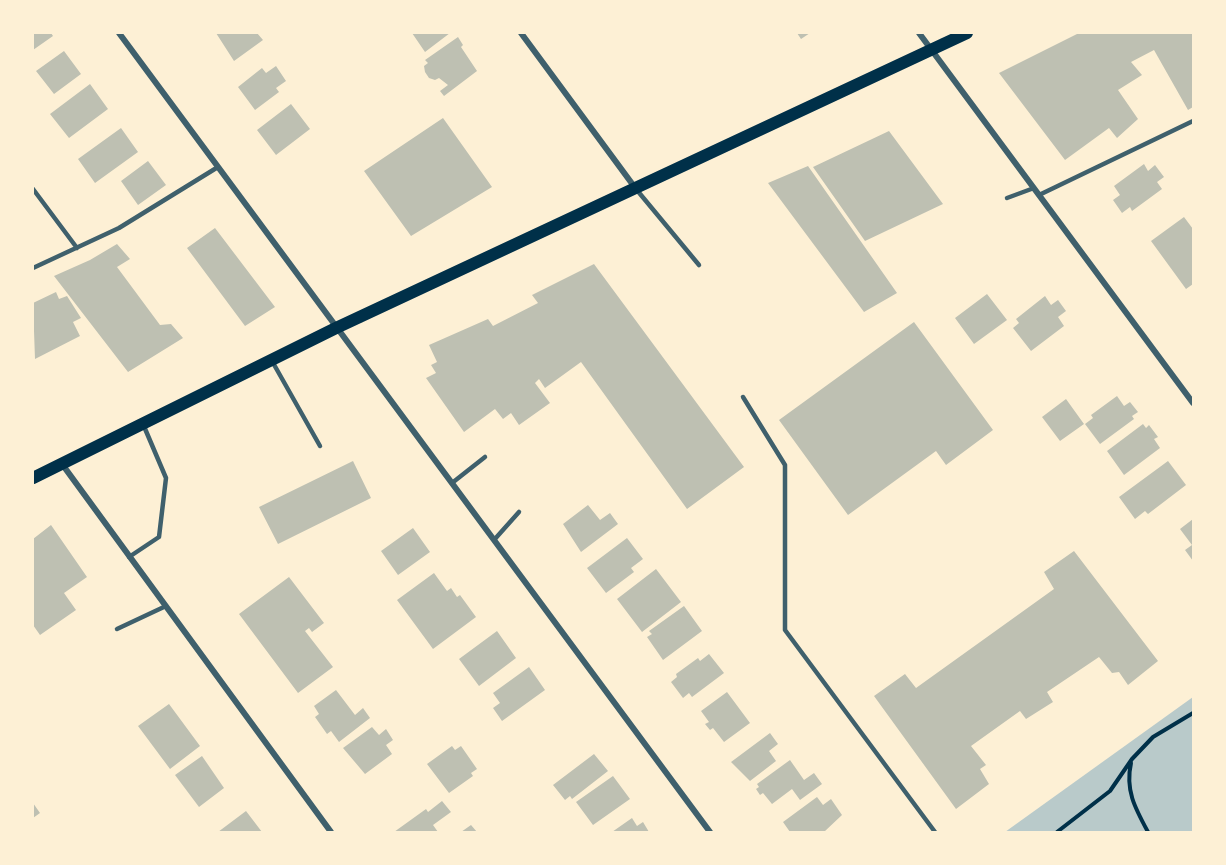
<!DOCTYPE html>
<html>
<head>
<meta charset="utf-8">
<style>
	body { margin:0 }
	#map { position:relative; width:1226px; height:865px; overflow:hidden; background:#fdf0d5; font-family:"Alegreya Sans",sans-serif }
	canvas { display:block }
	.frame { position:absolute; inset:0; border:34px solid #fdf0d5; pointer-events:none }
</style>
</head>
<body>
<div id="map">
<canvas width="1226" height="865"></canvas>
<div class="frame"></div>
</div>
<script>
const g = document.querySelector('canvas').getContext('2d');
g.lineJoin = 'round';
function paint(path, color) {
  g.fillStyle = color;
  g.fill(path, 'evenodd');
}
function trace(path, color, width, dash) {
  g.strokeStyle = color;
  g.lineWidth = width;
  g.lineCap = dash ? 'butt' : 'round';
  g.setLineDash(dash || []);
  g.stroke(path);
}
const green = new Path2D(`
	M1193 697V832H1005Z`);
const building = new Path2D(`
	M33 33H51L53 36 33 50Z
	M216 33H257L263 40 234 61Z
	M412 33H450L425 52Z
	M797 33H810L801 39Z
	M1079 33H1193V107L1188 110 1154 50 1131 62 1142 75 1118 90 1138 119 1117 138 1109 128 1065 160 999 73Z
	M458 37 463 45 461 47 477 71 444 96 440 91 448 85 439 78 435 80 429 78 425 72 424 66 428 63 425 60Z
	M64 51 81 74 54 94 36 71Z
	M276 66 286 81 276 88 279 92 255 110 238 87 262 68 266 73Z
	M90 84 108 109 69 138 50 114Z
	M291 104 310 129 276 155 257 130Z
	M443 118 492 187 411 236 364 171Z
	M121 128 138 152 95 183 78 159Z
	M889 131 943 204 865 241 813 167Z
	M148 161 166 185 138 205 121 181Z
	M1144 164 1148 171 1155 165 1164 177 1157 182 1162 189 1132 211 1130 207 1122 213 1113 200 1120 195 1114 186Z
	M808 166 897 293 864 312 768 183Z
	M1184 217 1193 229V284L1186 289 1151 241Z
	M215 228 275 307 245 326 187 248Z
	M117 244 130 259 117 267 160 325 171 324 183 338 128 372 54 276 90 260Z
	M594 264 744 467 687 509 581 362 545 388 539 379 535 383 550 403 519 425 511 413 503 419 495 409 464 432 426 378 436 373 431 365 437 362 429 345 488 319 493 326 538 303 532 295Z
	M56 292 59 299 67 296 81 318 73 322 80 336 35 359 33 303Z
	M987 294 1007 320 974 344 955 318Z
	M1045 296 1051 305 1058 300 1066 311 1058 317 1064 326 1031 351 1013 328 1019 323 1016 319Z
	M914 322 993 430 946 465 936 451 848 515 779 420Z
	M1117 396 1124 406 1130 402 1138 412 1132 416 1134 419 1100 444 1085 424 1093 418 1091 415Z
	M1066 399 1084 424 1060 441 1042 417Z
	M1143 424 1146 428 1149 425 1158 437 1154 439 1160 448 1124 475 1107 451Z
	M353 461 371 498 278 544 259 507Z
	M1168 461 1186 485 1148 514 1145 511 1135 519 1119 497Z
	M588 505 600 520 610 513 618 524 581 552 563 524Z
	M1193 519V561L1185 550 1192 545 1180 529Z
	M51 525 87 577 64 593 76 610 40 635 33 625V539Z
	M413 528 430 552 398 575 381 551Z
	M627 538 643 559 631 568 634 572 606 593 587 568Z
	M1074 551 1158 661 1128 685 1119 672 1112 673 1099 657 1047 692 1053 702 1026 719 1020 711 971 746 986 765 980 769 989 784 956 809 874 696 905 674 916 688 1054 589 1044 572Z
	M656 569 681 602 642 632 617 599Z
	M434 573 447 591 451 588 457 597 460 595 476 617 433 649 397 600Z
	M289 577 324 623 312 632 309 628 305 631 333 667 298 693 239 614Z
	M684 606 702 631 663 660 647 637 652 634 649 631Z
	M497 631 516 658 479 686 459 659Z
	M709 654 724 673 692 697 689 693 683 698 671 682 677 677 676 674 698 658 700 661Z
	M529 667 545 690 502 721 493 708 500 703 493 693Z
	M336 690 355 715 363 708 370 718 339 742 331 731 327 734 315 717 319 714 314 706Z
	M727 692 750 723 724 742 713 728 710 730 705 724 709 722 701 711Z
	M169 704 200 746 170 769 138 726Z
	M372 727 379 735 386 729 393 740 386 745 392 754 365 774 343 748Z
	M770 733 778 744 769 751 776 761 750 781 731 762Z
	M452 746 455 750 461 746 477 769 471 773 473 776 449 793 427 764Z
	M594 754 608 771 572 799 570 796 565 800 553 785Z
	M202 756 224 788 199 807 175 775Z
	M790 760 804 780 814 773 822 784 800 800 792 789 772 804 763 793 760 795 756 789 759 787 757 784Z
	M613 776 630 799 593 825 576 802Z
	M817 797 823 805 831 799 842 815 824 832H790L783 822Z
	M442 801 451 812 433 825 438 832H394L426 809 428 812Z
	M33 803 40 813 33 818Z
	M246 811 262 832H218Z
	M632 818 637 826 643 822 649 832H612Z
	M471 825 477 832H461Z`);
const path = new Path2D(`
	M1131 763C1125 790 1135 808 1148 832
	M1057 832 1110 791 1132 759 1153 737 1193 713`);
const service = new Path2D(`
	M33 189 77 248
	M636 189 699 265
	M1039 195 1193 121
	M1007 198 1034 188
	M33 268 119 228 218 167
	M272 361 320 446
	M743 397 785 465V630L935 832
	M452 483 485 457
	M494 540 519 512
	M129 557 159 537 166 478 143 424
	M117 629 166 606`);
const minor = new Path2D(`
	M119 33 710 832
	M521 33 636 189
	M919 33 1193 403
	M62 464 331 832`);
const secondary = new Path2D(`
	M33 478 336 328 967 33`);
paint(green, '#b9caca');
paint(building, '#bec0b2');
trace(path, '#003049', 4);
trace(service, '#3f606c', 4.5);
trace(minor, '#3f606c', 6);
trace(secondary, '#003049', 12);
</script>
</body>
</html>
